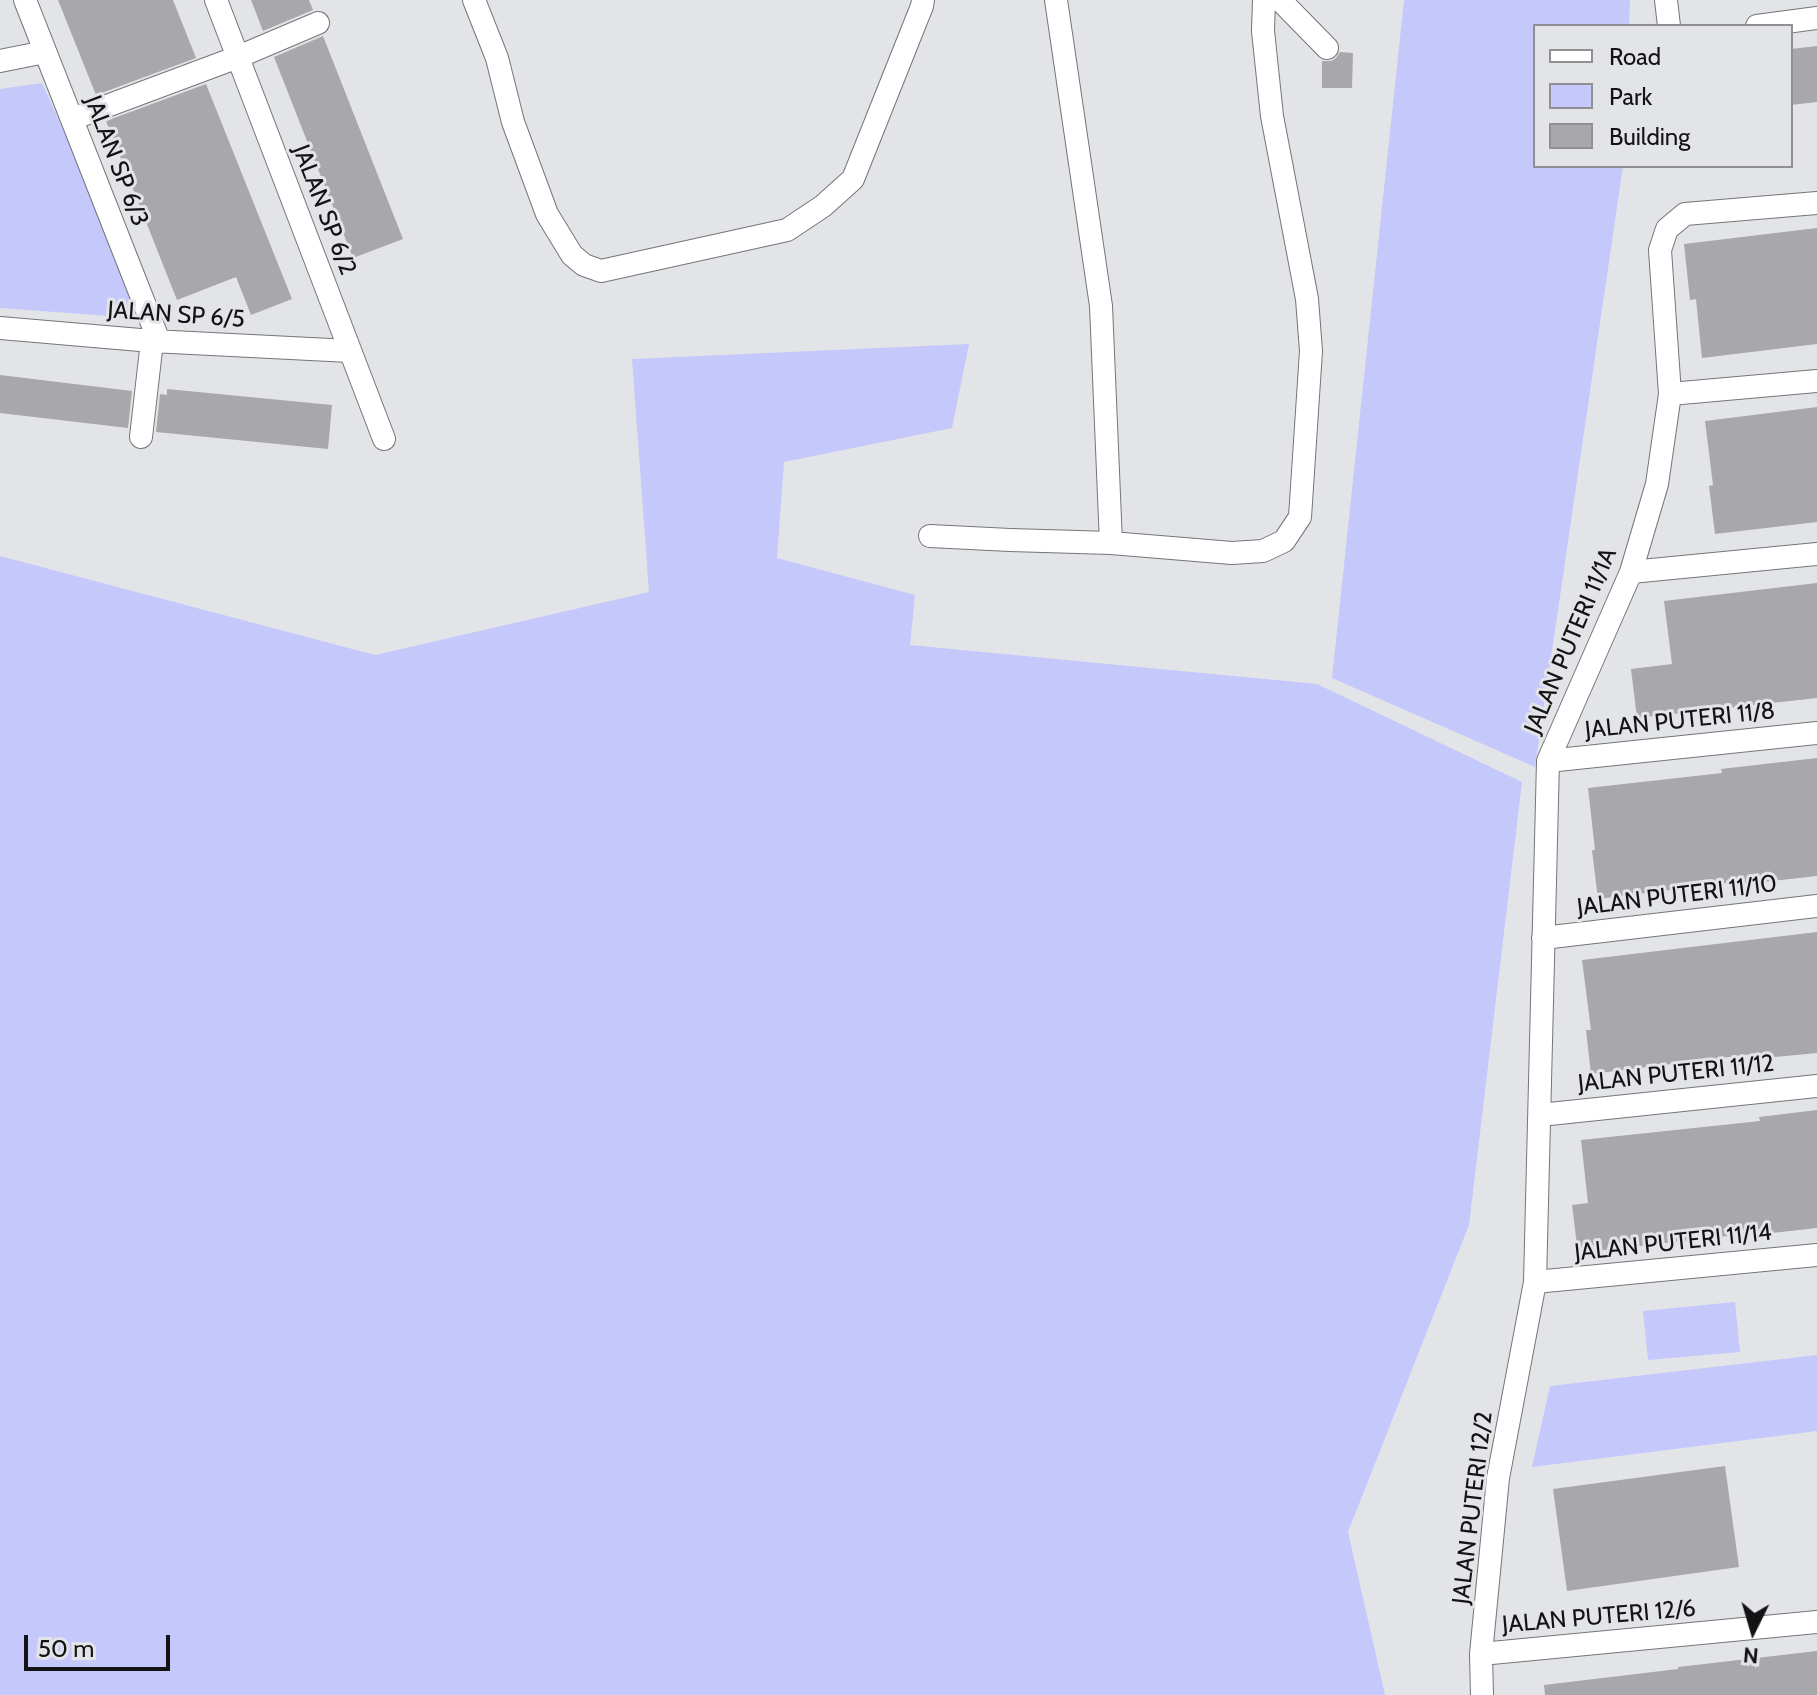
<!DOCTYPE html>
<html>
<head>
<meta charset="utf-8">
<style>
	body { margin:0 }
	#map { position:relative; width:1817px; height:1695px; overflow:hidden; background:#e3e4e8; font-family:Cabin,sans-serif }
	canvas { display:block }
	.legend { position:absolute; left:1533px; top:24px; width:260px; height:144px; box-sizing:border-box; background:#e3e4e8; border:2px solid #909094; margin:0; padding:10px 14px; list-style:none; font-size:24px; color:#131315 }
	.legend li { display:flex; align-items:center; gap:16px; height:40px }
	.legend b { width:40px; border:2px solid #909094 }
	.north { position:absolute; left:1713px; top:1591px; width:80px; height:80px; -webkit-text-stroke:6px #e3e4e8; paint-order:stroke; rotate:185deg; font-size:22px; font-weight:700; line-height:32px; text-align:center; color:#131315 }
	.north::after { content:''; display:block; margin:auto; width:28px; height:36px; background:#131315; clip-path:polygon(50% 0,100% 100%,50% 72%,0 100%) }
	.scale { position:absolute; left:24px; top:1635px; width:146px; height:36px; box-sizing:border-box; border:4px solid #131315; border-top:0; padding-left:10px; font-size:24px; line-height:28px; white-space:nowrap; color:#131315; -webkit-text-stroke:6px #e3e4e8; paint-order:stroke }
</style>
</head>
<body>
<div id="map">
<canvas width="1817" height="1695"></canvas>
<ul class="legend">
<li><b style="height:10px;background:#fff"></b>Road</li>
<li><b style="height:22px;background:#c5c8fb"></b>Park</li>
<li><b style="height:22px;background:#a7a7ac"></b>Building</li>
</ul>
<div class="north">N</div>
<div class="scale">50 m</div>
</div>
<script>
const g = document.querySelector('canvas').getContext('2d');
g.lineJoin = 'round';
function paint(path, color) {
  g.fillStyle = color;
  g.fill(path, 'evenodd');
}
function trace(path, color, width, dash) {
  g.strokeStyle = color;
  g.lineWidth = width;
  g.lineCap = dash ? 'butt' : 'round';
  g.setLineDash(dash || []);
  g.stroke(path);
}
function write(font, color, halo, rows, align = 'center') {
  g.font = font + ' Cabin,sans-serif';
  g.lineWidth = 6;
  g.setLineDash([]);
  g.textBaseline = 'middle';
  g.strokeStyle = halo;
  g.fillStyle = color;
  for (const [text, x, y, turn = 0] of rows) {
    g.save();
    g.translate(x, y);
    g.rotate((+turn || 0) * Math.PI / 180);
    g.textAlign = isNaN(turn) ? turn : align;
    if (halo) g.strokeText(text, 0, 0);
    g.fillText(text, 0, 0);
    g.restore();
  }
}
const green = new Path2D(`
	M1404 0H1630L1629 26H1535V166H1623L1535 767 1332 678Z
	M42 83 149 319 0 308V89Z
	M969 344 952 428 784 462 777 558 915 595 910 645 1317 684 1522 782 1469 1225 1348 1532 1385 1695H0V556L375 655 649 592 632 359Z
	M1735 1302 1740 1352 1648 1360 1643 1311Z
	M1817 1355V1431L1532 1467 1550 1386Z`);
const building = new Path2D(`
	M58 0H173L196 58 96 95Z
	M251 0H309L313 10 263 31Z
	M323 36 403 239 353 258 274 57Z
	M1817 46V102L1791 105V49Z
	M1340 52 1353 53 1352 88H1322V61H1331L1336 58Z
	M206 84 292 299 251 315 236 277 177 300 106 121Z
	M1817 228V344L1702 358 1696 299 1690 300 1684 244Z
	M0 375 132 391 128 428 0 413Z
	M167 389 332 405 328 449 156 432 160 394 167 395Z
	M1817 407V522L1715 534 1709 486 1713 485 1705 421Z
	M1817 583V698L1637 718 1631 669 1672 664 1664 601Z
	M1817 758V876L1736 885 1735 882 1598 899 1592 850H1595L1588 788 1722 773 1721 769Z
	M1817 932V1053L1754 1059 1753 1054 1591 1074 1586 1030H1591L1582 960Z
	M1817 1110V1228L1772 1233V1231L1578 1253 1572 1205 1588 1203 1581 1140 1760 1121 1759 1117Z
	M1725 1466 1739 1567 1567 1591 1553 1489Z
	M1817 1651V1695H1545L1544 1685 1678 1669V1667Z`);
const minor = new Path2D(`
	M25 0 159 341
	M216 0 384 439
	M474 0 497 58 513 122 547 214 572 255 584 265 601 271 787 230 823 206 853 179 922 6 923 0
	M1056 0 1101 306 1111 543
	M1280 0 1327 48
	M1666 0 1669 26
	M1757 26 1817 18
	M0 61 45 52
	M72 119 238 57 318 23
	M0 328 152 341 350 351
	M1670 394 1817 381
	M141 437 152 341
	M930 536 1010 540 1111 543 1232 553 1263 551 1284 541 1300 517 1311 351 1307 299 1272 116 1263 31 1264 0
	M1631 572 1817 554
	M1548 761 1817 733
	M1543 938 1817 906
	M1540 1115 1817 1086
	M1535 1282 1817 1255
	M1481 1654 1817 1622
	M1482 1695 1481 1654 1498 1478 1535 1282 1548 761 1631 572 1657 484 1670 394 1660 250 1667 229 1685 214 1817 203`);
const streetNames = [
	["JALAN SP 6/3",116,161,69],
	["JALAN SP 6/2",324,210,69],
	["JALAN SP 6/5",176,315,4],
	["JALAN PUTERI 11/1A",1571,641,-67],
	["JALAN PUTERI 11/8",1680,721,-6],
	["JALAN PUTERI 11/10",1677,896,-7],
	["JALAN PUTERI 11/12",1676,1074,-6],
	["JALAN PUTERI 11/14",1673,1243,-6],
	["JALAN PUTERI 12/2",1473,1508,-83],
	["JALAN PUTERI 12/6",1599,1617,-5]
];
paint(green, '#c5c8fb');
paint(building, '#a7a7ac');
trace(minor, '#747579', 24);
trace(minor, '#fff', 22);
write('24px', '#131315', '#e3e4e8', streetNames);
</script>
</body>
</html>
